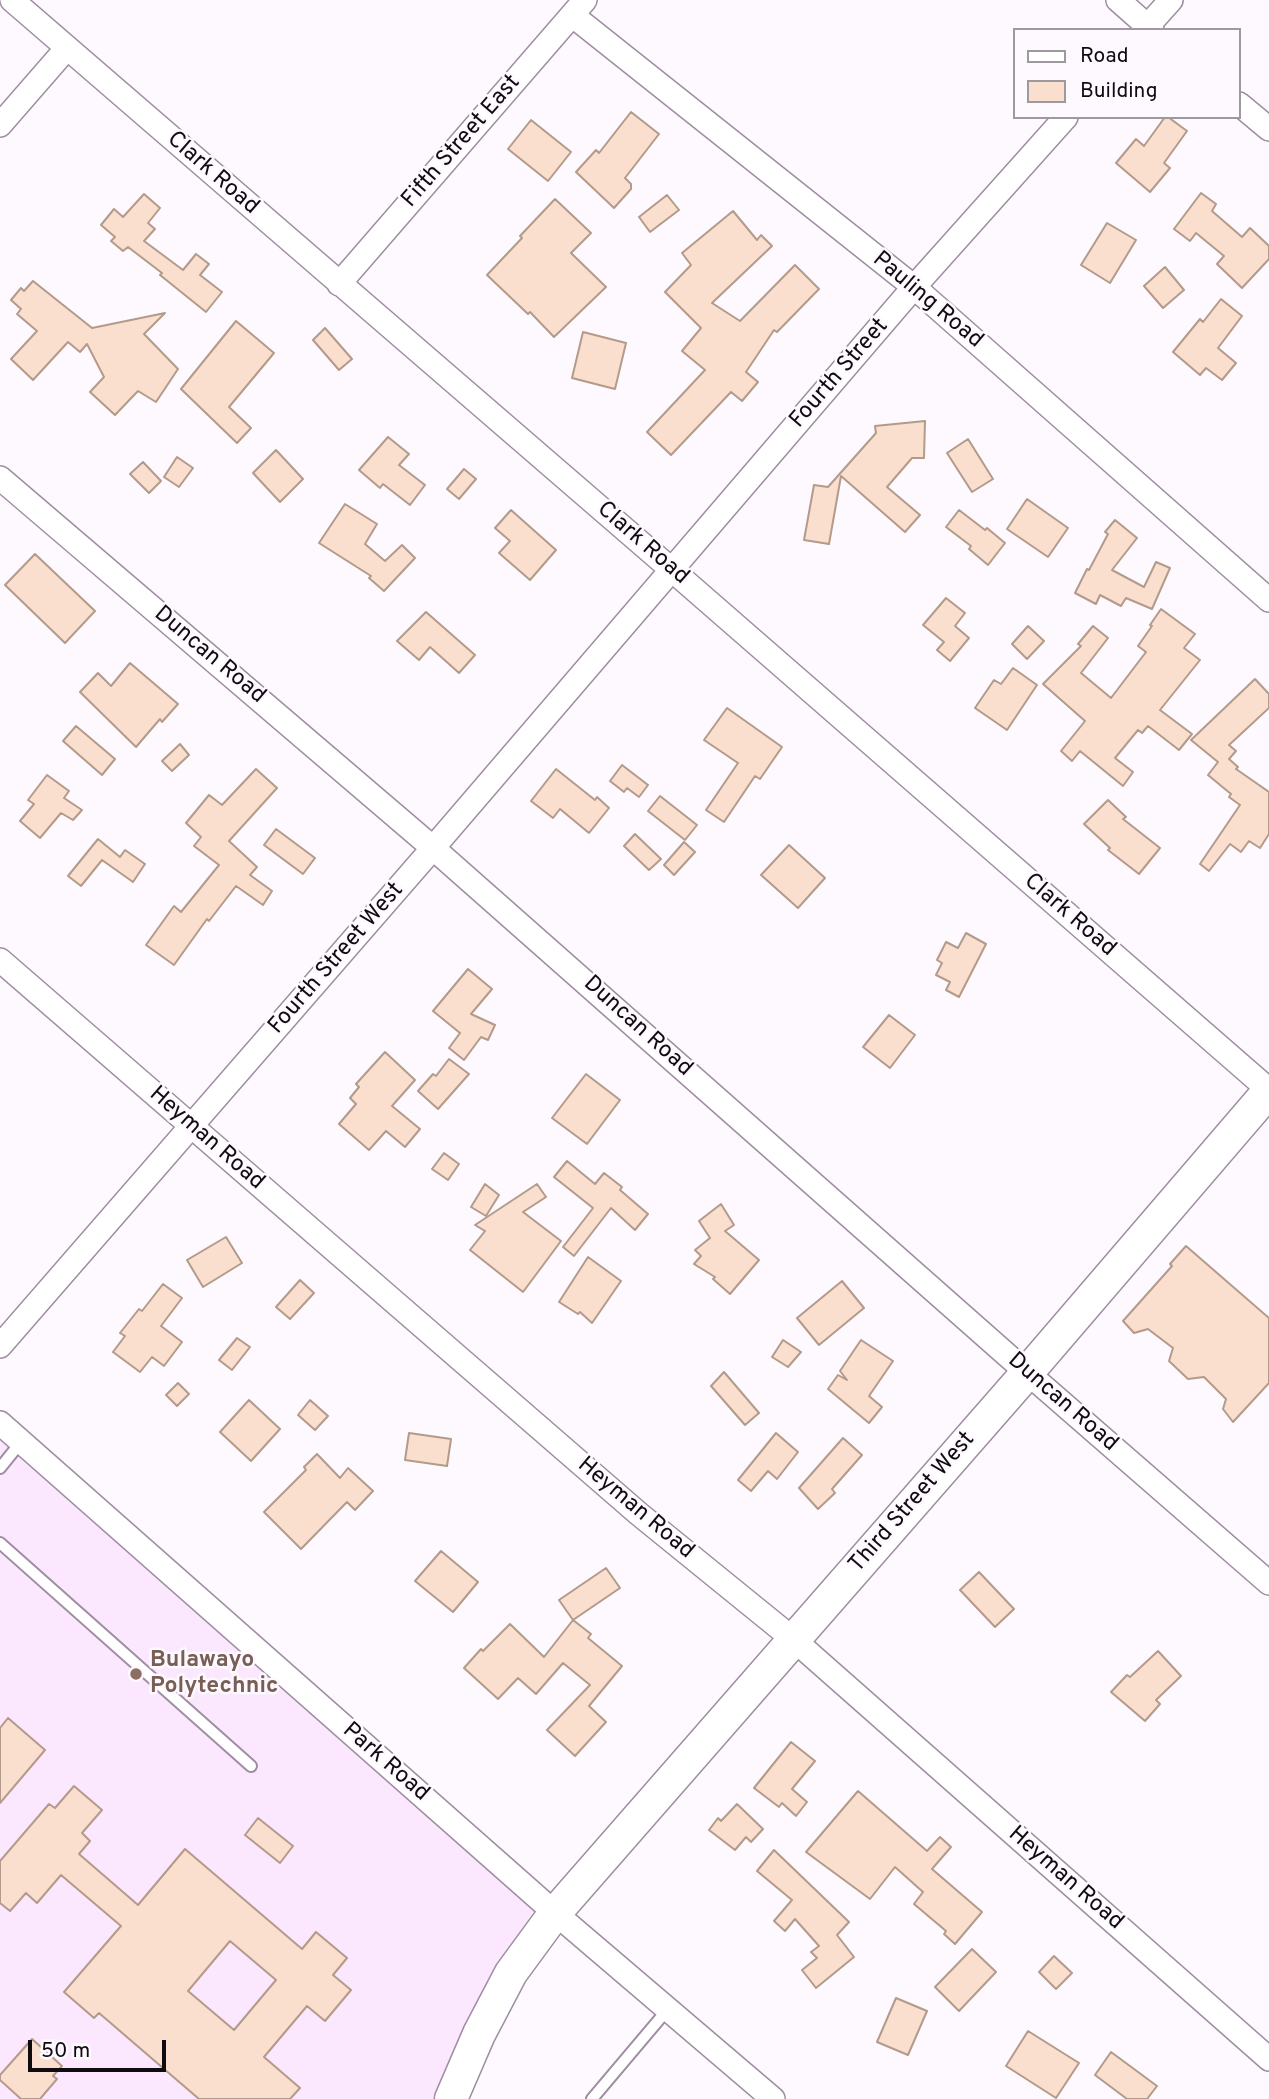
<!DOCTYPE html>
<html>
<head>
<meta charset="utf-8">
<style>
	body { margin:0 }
	#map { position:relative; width:1269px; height:2099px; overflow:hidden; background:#fdf9fe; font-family:Overpass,sans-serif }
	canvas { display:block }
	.legend { position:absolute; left:1013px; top:28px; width:228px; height:91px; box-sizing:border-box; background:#fdf9fe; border:2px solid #9e999f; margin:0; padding:9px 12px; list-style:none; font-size:21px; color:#100a11 }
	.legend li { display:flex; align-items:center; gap:14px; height:35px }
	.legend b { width:35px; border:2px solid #9e999f }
	.scale { position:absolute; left:28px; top:2040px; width:138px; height:32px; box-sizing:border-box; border:4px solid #100a11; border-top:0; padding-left:9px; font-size:21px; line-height:24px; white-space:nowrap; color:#100a11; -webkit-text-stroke:5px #fdf9fe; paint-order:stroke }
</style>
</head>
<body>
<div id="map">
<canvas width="1269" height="2099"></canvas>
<ul class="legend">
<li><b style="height:9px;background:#fff"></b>Road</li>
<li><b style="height:19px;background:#fadfce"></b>Building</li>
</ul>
<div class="scale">50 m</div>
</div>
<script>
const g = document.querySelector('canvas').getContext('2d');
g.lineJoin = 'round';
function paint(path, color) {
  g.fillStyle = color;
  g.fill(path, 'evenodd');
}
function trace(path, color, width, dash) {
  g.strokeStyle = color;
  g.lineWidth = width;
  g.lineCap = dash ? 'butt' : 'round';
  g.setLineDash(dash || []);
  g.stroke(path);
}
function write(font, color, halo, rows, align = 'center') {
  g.font = font + ' Overpass,sans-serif';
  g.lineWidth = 5;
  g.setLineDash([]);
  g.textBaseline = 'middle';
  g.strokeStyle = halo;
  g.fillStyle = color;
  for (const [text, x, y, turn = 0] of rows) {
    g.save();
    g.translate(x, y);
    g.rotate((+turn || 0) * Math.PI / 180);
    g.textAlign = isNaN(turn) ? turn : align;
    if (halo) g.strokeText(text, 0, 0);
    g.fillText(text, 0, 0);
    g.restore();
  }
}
const built = new Path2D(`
	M0 1436 546 1912 443 2099H0Z`);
const building = new Path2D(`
	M631 112 659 134 625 178 631 184V189L614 208 576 172 596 150 599 153Z
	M1165 117H1168L1187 131 1164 163 1170 168 1150 192 1116 163 1136 139 1144 146Z
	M531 120 571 152 548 181 508 149Z
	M1201 193 1216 204 1212 211 1242 237 1250 228 1269 246V259L1242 288 1217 264 1224 256 1196 233 1190 241 1174 229Z
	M144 194 160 208 148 223 155 229 144 241 183 270 196 254 209 264 200 275 222 292 206 312 160 275 162 273 128 247 123 251 111 241 115 237 101 225 114 209 123 217Z
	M667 195 679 210 650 232 639 217Z
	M555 199 591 233 571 253 606 287 554 337 530 312 528 314 487 275 522 238 520 236Z
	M733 211 757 240 761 235 772 246 712 303 740 321 795 265 819 289 777 332 774 330 746 372 758 382 742 401 731 392 671 455 647 432 705 370 682 351 701 328 665 292 691 265 682 253Z
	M1107 223 1136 240 1110 283 1081 265Z
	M1165 267 1184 290 1163 308 1144 286Z
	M33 281 92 328 165 313 144 334 178 369 156 402 138 391 115 415 90 392 104 377 87 344 80 352 68 342 33 380 11 359 37 331 17 314 21 309 11 300 21 288 24 291Z
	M1221 299 1242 316 1218 348 1236 363 1222 380 1206 368 1200 375 1173 352 1200 319 1203 322Z
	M236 321 274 353 229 407 251 428 237 443 181 389Z
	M325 328 352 359 339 370 313 340Z
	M583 332 626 343 615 389 572 378Z
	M925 421 924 458H912L887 487 920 515 905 532 841 476 829 544 804 540 814 485 828 487 876 433 875 426Z
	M388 437 409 454 399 465 425 485 410 505 383 484 380 488 359 470Z
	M968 439 993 479 972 492 947 453Z
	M276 450 303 479 280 502 253 473Z
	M177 457 193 468 179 487 164 477Z
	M143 462 161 481 149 493 130 474Z
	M464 469 476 479 459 499 447 489Z
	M1027 499 1068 528 1048 557 1007 529Z
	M345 504 377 524 365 544 385 561 402 545 415 558 384 591 369 578 371 576 319 543Z
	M511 510 556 550 530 580 499 553 510 541 495 528Z
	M959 510 985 530 987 528 1005 543 988 565 969 549 971 546 946 527Z
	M1115 520 1137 538 1112 570 1144 587 1156 562 1170 568 1152 609 1126 598 1121 606 1100 595 1096 604 1075 593 1087 569 1089 570 1108 534 1105 532Z
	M35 554 95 611 65 643 5 585Z
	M946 598 965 613 955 626 969 638 950 661 937 650 944 642 923 625Z
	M1161 609 1195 634 1184 648 1200 660 1160 710 1192 734 1179 750 1148 726 1142 733 1138 730 1115 758 1133 772 1123 786 1080 751 1072 761 1061 751 1085 721 1043 684 1081 646 1078 644 1093 626 1108 638 1081 673 1111 698 1146 652 1138 646 1152 626 1150 625Z
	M426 612 475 655 459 673 430 647 419 660 397 641Z
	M1028 626 1044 641 1027 659 1012 644Z
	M130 663 178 704 162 722 160 719 136 747 80 692 98 673 111 686Z
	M1013 668 1037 685 1007 730 975 708 994 680 1001 684Z
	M1255 679 1269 694V708L1229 745 1236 751 1229 759 1238 767 1236 769 1269 792V834L1260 848 1249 841 1241 852 1230 844 1209 871 1200 864 1240 805 1229 797 1231 794 1208 775 1218 762 1191 740Z
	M727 708 782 747 760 779 755 776 724 822 706 810 738 763 704 740Z
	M76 726 115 759 102 775 63 741Z
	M180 744 189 755 172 771 162 761Z
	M622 765 648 785 639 797 627 788 624 792 610 781Z
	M256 769 277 788 229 841 257 867 250 875 272 891 263 905 236 886 209 921 207 919 174 965 146 945 174 906 181 912 219 865 194 846 201 837 186 823 209 795 222 805Z
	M556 769 595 800 597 797 609 808 589 833 560 809 553 818 531 801Z
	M47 775 69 791 64 798 82 810 73 820 61 813 40 838 20 821 34 804 28 800Z
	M660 796 697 825 685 840 648 811Z
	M1108 800 1126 817 1123 819 1160 848 1139 874 1108 850 1110 848 1084 824Z
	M276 829 315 858 303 874 264 845Z
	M635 834 661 859 649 870 624 846Z
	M98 839 120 857 125 850 145 864 133 882 102 860 81 886 68 876Z
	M684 842 695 852 674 875 664 865Z
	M789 845 825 878 798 908 761 875Z
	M966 933 986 944 959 997 946 990 950 982 936 975 942 963 937 960 946 942 958 948Z
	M468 969 492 989 471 1014 495 1025 488 1040 481 1037 464 1060 449 1048 460 1033 433 1011Z
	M889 1015 915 1035 890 1068 863 1047Z
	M385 1052 415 1080 392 1106 420 1129 405 1147 386 1131 369 1150 339 1124 356 1104 350 1098 359 1087 356 1084Z
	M449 1059 469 1074 438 1109 418 1091 433 1074 436 1076Z
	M586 1074 620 1100 587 1144 552 1118Z
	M444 1153 459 1164 448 1180 432 1169Z
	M567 1161 595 1184 604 1173 622 1187 620 1190 648 1214 635 1230 611 1208 574 1256 563 1247 593 1208 554 1177Z
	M485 1184 499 1195 486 1216 471 1207Z
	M537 1184 546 1197 523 1212 561 1241 523 1292 470 1250 485 1231 475 1225Z
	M721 1204 734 1225 725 1231 759 1260 730 1294 713 1279 715 1277 694 1264 701 1256 695 1250 710 1238 699 1221Z
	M226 1237 242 1263 203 1287 187 1260Z
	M1186 1246 1269 1318V1383L1233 1422 1223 1409 1226 1399 1204 1377 1188 1379 1169 1361 1173 1348 1148 1329 1134 1333 1123 1321 1172 1266 1170 1264Z
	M588 1257 621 1281 592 1323 580 1312 578 1314 559 1302Z
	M300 1280 314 1293 290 1319 276 1307Z
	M842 1281 864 1308 819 1345 797 1318Z
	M163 1284 182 1298 161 1326 182 1342 164 1366 152 1357 140 1372 113 1352 125 1336 120 1333 139 1309 142 1311Z
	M237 1338 250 1347 232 1370 219 1360Z
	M783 1340 801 1352 788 1367 772 1357Z
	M861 1340 893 1361 869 1396 882 1407 869 1423 828 1389 838 1375 847 1380 840 1371Z
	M724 1372 759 1413 745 1425 711 1386Z
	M178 1383 189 1394 177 1406 166 1395Z
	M249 1400 280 1429 251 1461 220 1432Z
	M310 1400 328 1416 315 1430 298 1415Z
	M409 1433 451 1439 447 1466 405 1460Z
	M776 1433 798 1452 777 1479 768 1471 751 1491 738 1480Z
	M843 1438 862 1455 832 1489 835 1493 818 1509 799 1488Z
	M317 1454 340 1478 348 1468 373 1491 355 1510 347 1502 301 1549 264 1512 306 1470 304 1467Z
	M441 1551 478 1582 453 1612 415 1581Z
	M606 1568 620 1588 573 1620 559 1600Z
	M979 1572 1014 1609 995 1627 960 1590Z
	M573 1620 591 1634 588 1638 622 1666 589 1706 606 1722 575 1756 547 1730 590 1685 563 1663 536 1694 518 1678 498 1699 464 1668 481 1649 483 1651 510 1624 544 1657Z
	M1158 1651 1181 1676 1156 1700 1160 1704 1145 1721 1111 1692 1127 1675 1130 1677Z
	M8 1718 45 1750 0 1803V1728Z
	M791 1742 815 1761 792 1789 807 1802 796 1816 782 1803 779 1807 754 1788Z
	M74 1786 102 1810 82 1833 90 1841 79 1854 138 1905 185 1849 302 1949 316 1932 347 1958 333 1975 351 1990 325 2021 307 2006 264 2057 300 2088 290 2099H199L99 2013 94 2018 64 1992 121 1926 61 1875 37 1903 26 1893 10 1911 0 1903V1861L49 1804 55 1808ZM230 1941 276 1980 234 2030 188 1991Z
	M858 1791 927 1851 940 1837 951 1847 932 1869 982 1912 955 1944 944 1934 946 1931 914 1904 923 1892 895 1867 870 1899 806 1852Z
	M737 1804 763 1829 751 1842 746 1837 735 1850 709 1830 718 1818 721 1821Z
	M258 1818 293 1846 280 1863 245 1835Z
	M774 1850 849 1922 837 1935 854 1957 816 1988 802 1970 817 1958 811 1952 819 1946 795 1919 785 1931 774 1921 792 1900 757 1871Z
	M972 1949 996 1972 959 2011 935 1987Z
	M1054 1956 1072 1973 1056 1989 1039 1972Z
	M896 1998 927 2011 908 2055 877 2042Z
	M1028 2031 1079 2063 1056 2098 1006 2066Z
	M32 2039 62 2066 53 2076 57 2079 40 2099H21L0 2080V2075Z
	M1111 2052 1157 2086 1147 2099H1127L1095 2075Z`);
const service = new Path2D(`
	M0 1468 21 1442
	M0 1543 251 1766
	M592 2099 668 2009`);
const minor = new Path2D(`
	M12 0 672 570 1269 1090
	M1118 0 1152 30
	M572 15 914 287 1269 600
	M1144 30 1171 0
	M1239 104 1269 129
	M0 125 67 48
	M339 284 585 0
	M0 478 433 848 1007 1355 1269 1583
	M0 960 639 1514 793 1639 1269 2059
	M0 1346 433 848 914 287 1066 117
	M0 1423 555 1913 773 2099`);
const secondary = new Path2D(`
	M451 2099 479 2034 511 1973 555 1913 1027 1373 1269 1091`);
const markers = [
	[136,1674,7,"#8d6e63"]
];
const streetNames = [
	["Fifth Street East",462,142,-49],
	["Clark Road",212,174,41],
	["Pauling Road",927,301,40],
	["Fourth Street",840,374,-49],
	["Clark Road",642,544,41],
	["Duncan Road",209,656,40],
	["Clark Road",1069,916,41],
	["Fourth Street West",337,959,-49],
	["Duncan Road",637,1027,42],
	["Heyman Road",206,1139,41],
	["Duncan Road",1062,1403,41],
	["Third Street West",913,1503,-49],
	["Heyman Road",635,1509,40],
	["Park Road",385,1763,41],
	["Heyman Road",1065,1879,41]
];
const educationNames = [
	["Bulawayo",150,1661],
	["Polytechnic",150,1687]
];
paint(built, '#fbe7fe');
paint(building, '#fadfce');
trace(building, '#b39a8a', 2);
trace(service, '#9f8da2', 14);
trace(minor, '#9f8da2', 26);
trace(secondary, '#9f8da2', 35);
trace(service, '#fff', 10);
trace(minor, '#fff', 23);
trace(secondary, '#fff', 32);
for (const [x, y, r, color] of markers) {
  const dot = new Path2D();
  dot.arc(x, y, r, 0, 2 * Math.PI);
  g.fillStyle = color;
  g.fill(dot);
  trace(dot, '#fdf9fe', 2.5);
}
write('23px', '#100a11', '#fdf9fe', streetNames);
write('bold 23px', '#785e54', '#fdf9fe', educationNames, 'left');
</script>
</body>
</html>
